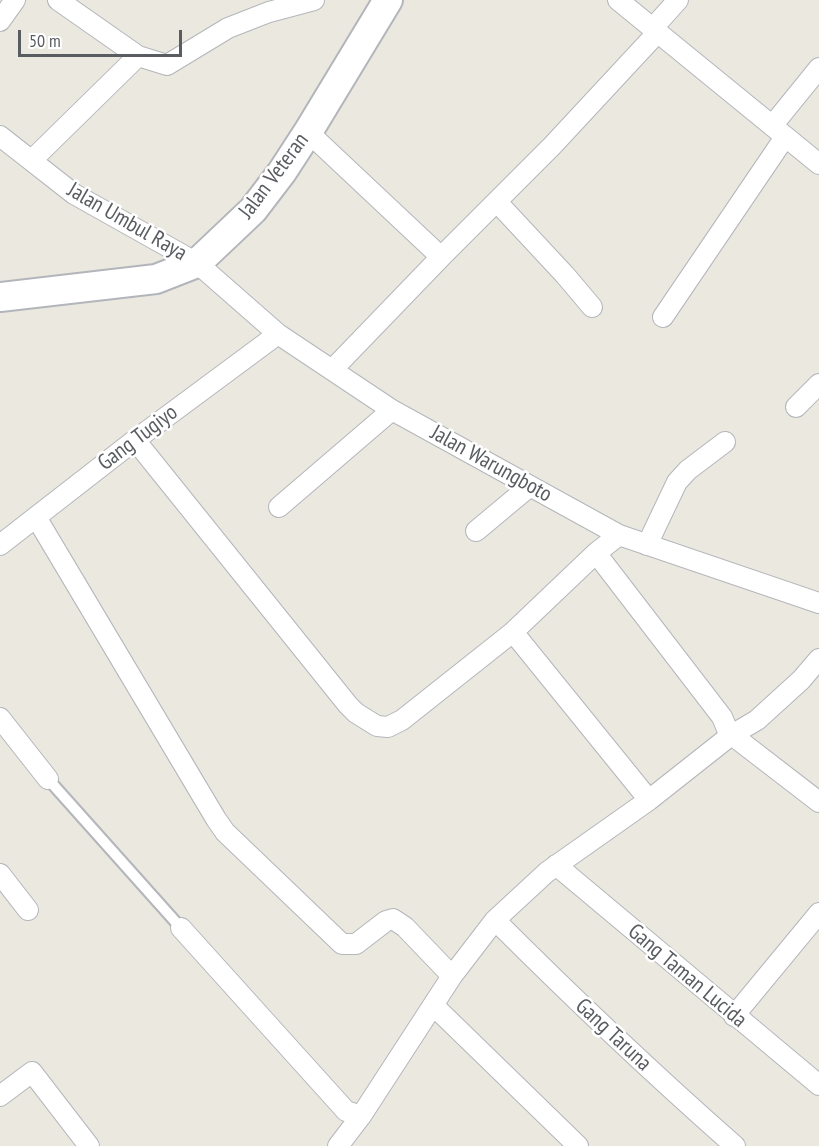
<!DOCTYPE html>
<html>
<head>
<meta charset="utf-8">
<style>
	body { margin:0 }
	#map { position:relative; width:819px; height:1146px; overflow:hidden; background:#ebe8e0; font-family:"PT Sans Narrow",sans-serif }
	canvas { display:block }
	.scale { position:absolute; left:18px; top:30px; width:164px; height:27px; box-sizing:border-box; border:3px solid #595c60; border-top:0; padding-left:8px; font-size:18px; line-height:21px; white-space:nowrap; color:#595c60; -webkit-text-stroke:4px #fff; paint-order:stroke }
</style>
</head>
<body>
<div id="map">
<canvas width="819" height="1146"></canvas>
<div class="scale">50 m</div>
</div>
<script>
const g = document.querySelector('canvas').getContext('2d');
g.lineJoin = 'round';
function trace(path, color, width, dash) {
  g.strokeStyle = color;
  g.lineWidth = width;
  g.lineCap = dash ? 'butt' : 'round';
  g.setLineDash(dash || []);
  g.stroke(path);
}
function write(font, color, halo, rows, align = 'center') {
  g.font = font + ' "PT Sans Narrow",sans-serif';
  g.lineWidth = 5;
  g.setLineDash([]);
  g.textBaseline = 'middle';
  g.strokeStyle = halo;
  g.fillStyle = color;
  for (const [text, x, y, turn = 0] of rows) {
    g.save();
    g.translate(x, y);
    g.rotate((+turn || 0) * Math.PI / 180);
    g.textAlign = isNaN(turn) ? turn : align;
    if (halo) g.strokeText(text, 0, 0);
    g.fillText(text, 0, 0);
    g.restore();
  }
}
const lane = new Path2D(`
	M48 779 181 928`);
const street = new Path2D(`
	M58 0 138 56 167 65 228 28 269 12 314 0
	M618 0 819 164
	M0 21 15 0
	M652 29 678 0
	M772 126 819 68
	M308 132 441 257 552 146 657 33
	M0 136 74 194 197 263 278 334 392 410 619 535 819 603
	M32 160 138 56
	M497 202 565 275 592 307
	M663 317 785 137
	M332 370 441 257
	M796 407 819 384
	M135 440 348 705 356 713 377 726 388 727 402 720 513 632 596 553 619 535
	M279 507 392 410
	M36 517 216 819 225 832 342 944H356L386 921 393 919 405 927 452 976
	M476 531 530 486
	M0 545 135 440 278 334
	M647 545 677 482 688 470 725 442
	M596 553 722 717 730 736
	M513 632 649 800
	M0 718 48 779
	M732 735 819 802
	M556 865 819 1085
	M0 874 28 910
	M495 920C573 998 652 1073 735 1146
	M181 928 346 1111 361 1116
	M434 1006 578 1146
	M734 1016 819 913
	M0 1096 32 1072 89 1146
	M338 1146 361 1116 452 976 495 920 547 872 649 800 730 736 757 720 801 680 819 659`);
const secondary = new Path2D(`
	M0 297 156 279 197 263 253 210 282 172 308 132 388 0`);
const streetNames = [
	["Jalan Veteran",274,176,-53],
	["Jalan Umbul Raya",127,222,30],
	["Gang Tugiyo",138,438,-37],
	["Jalan Warungboto",491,464,29],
	["Gang Taman Lucida",687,976,40],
	["Gang Taruna",613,1035,43]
];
trace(lane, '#b3b6ba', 14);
trace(street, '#b3b6ba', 22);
trace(secondary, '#b2b5ba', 32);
trace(lane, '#fff', 10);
trace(street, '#fff', 20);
trace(secondary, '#fff', 28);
write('22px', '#595c60', '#fff', streetNames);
</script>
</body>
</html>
